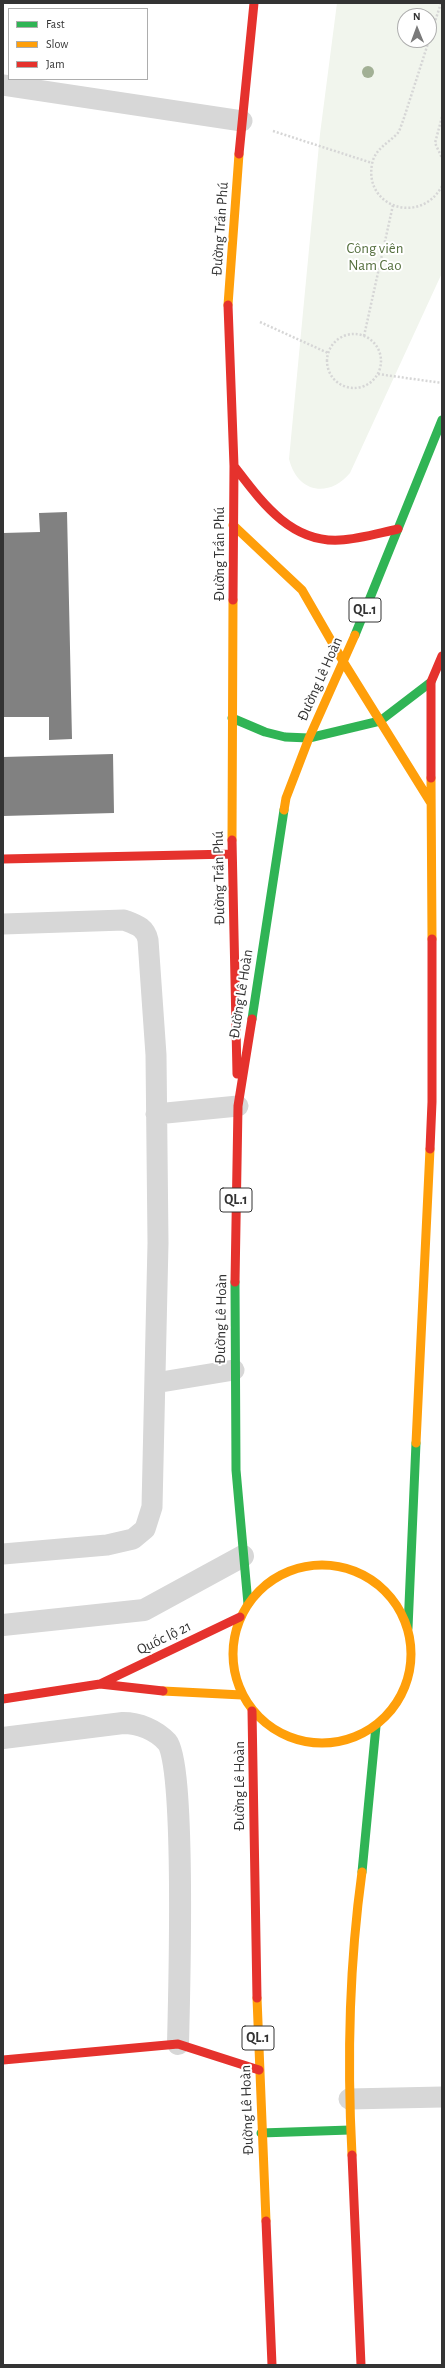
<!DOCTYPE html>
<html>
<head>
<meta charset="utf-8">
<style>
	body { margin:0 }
	#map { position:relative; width:445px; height:2368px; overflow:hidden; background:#fff; font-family:"Alegreya Sans",sans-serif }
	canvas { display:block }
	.frame { position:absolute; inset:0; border:4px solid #333; pointer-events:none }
	.legend { position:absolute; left:8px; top:8px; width:140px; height:72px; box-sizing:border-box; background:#fff; border:1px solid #adadad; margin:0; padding:5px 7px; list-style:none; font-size:12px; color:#333 }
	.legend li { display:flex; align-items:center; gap:8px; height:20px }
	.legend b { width:20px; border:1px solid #adadad }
	.north { position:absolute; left:397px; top:8px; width:40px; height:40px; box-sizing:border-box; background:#fff; border:1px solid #adadad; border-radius:50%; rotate:359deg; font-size:11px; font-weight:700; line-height:16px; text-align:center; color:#333 }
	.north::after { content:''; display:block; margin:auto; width:14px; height:18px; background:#7a7a7a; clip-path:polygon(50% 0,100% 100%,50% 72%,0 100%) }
</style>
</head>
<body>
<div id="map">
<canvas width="445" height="2368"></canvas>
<div class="frame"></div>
<ul class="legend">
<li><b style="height:5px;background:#30b455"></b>Fast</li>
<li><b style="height:5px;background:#ff9f0a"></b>Slow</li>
<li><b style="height:5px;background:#e5322d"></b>Jam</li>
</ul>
<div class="north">N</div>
</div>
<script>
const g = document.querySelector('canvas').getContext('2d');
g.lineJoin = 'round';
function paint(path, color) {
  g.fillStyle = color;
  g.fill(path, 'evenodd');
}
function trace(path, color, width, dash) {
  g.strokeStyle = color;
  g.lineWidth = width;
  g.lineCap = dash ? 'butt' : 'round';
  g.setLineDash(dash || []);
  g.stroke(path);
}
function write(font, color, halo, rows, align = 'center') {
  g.font = font + ' "Alegreya Sans",sans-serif';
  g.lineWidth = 4;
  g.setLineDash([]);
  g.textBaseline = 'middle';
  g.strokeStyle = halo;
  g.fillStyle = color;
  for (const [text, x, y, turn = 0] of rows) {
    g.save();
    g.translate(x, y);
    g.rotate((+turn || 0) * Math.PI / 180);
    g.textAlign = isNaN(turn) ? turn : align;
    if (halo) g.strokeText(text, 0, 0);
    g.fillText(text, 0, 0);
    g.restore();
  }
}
const green = new Path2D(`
	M337 3H442V273L350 473C328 499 297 492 289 459L320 134ZM405 16H429V40H405Z`);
const building = new Path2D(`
	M67 512 72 739 49 740V717H3V533L40 532 39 513Z
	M113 754 114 813 3 816V757Z`);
const path = new Path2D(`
	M441 3 403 121C401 125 400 131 397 134 387 144 375 149 372 164 364 208 421 225 442 186
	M442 117 435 143 442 158
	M273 131 372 163
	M260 322 328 353
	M327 361a27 27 0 1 1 54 0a27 27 0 1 1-54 0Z
	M364 336 393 205
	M378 374 442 383`);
const lane = new Path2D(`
	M3 85 242 121
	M3 924 124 920C137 925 145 927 148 940L156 1055 158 1243 152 1507 145 1529 133 1539 107 1545 3 1554
	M156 1114 238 1106
	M155 1383 234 1370
	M349 2099 442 2097`);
const street = new Path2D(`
	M3 1625 144 1610 243 1556
	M3 1738 123 1723C139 1723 156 1730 167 1742 186 1764 179 2001 178 2044`);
const fast = new Path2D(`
	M355 635 442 420
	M232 718 265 732 285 737 309 738 380 721 431 682
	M252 1019 284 810
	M235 1282 236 1470 248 1604
	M408 1628 416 1443
	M362 1872 376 1726
	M261 2133 350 2130`);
const slow = new Path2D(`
	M228 305 239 154
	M233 525 302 590 344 663 431 803
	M431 778 432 939
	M284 810 286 798 309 738 355 635
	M232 840 233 600
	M416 1443 430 1149
	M233 1654a89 89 0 1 1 178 0a89 89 0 1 1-178 0Z
	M163 1691 242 1695
	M257 1998 266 2221
	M352 2155C347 2061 349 1966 362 1872`);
const jam = new Path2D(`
	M239 154 254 3
	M228 305 234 466 233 600
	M234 466C261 501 290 543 340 540 360 539 379 533 398 529
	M431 778V682L442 656
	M232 840 237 1074
	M3 859 232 854
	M430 1149 432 1102V939
	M235 1282 238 1106 252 1019
	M100 1684 240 1617
	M3 1699 100 1684 163 1691
	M252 1711 257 1998
	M3 2060 178 2044 259 2070
	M352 2155 361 2365
	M266 2221 272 2365`);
const trees = [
	[368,72]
];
const shields = [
	[365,610,32],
	[236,1200,32],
	[258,2038,32]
];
const shieldNames = [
	["QL.1",365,610],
	["QL.1",236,1200],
	["QL.1",258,2038]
];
const streetNames = [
	["Đường Trần Phú",220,229,-86],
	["Đường Trần Phú",219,554,-90],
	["Đường Lê Hoàn",320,679,-66],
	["Đường Trần Phú",219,878,-91],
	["Đường Lê Hoàn",241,994,-81],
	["Đường Lê Hoàn",221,1319,-89],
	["Quốc lộ 21",164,1638,-26],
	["Đường Lê Hoàn",239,1786,-90],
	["Đường Lê Hoàn",247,2110,-92]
];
const parkNames = [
	["Công viên",375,248],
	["Nam Cao",375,265]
];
paint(green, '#f1f5ed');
paint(building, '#818181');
trace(path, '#d6d6d6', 2.5, [2, 2]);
trace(lane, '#d7d7d7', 21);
trace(street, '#d7d7d7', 22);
trace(fast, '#30b455', 9);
trace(slow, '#ff9f0a', 9);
trace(jam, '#e5322d', 9);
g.fillStyle = '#a2b095';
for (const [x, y] of trees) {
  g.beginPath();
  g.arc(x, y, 6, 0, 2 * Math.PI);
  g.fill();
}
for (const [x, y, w] of shields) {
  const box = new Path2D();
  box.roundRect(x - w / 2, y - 12, w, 24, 3);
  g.fillStyle = '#fff';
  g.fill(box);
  trace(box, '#333', 1);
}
write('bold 14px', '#333', null, shieldNames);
write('15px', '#333', '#fff', streetNames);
write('15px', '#56703f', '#fff', parkNames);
</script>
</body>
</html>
